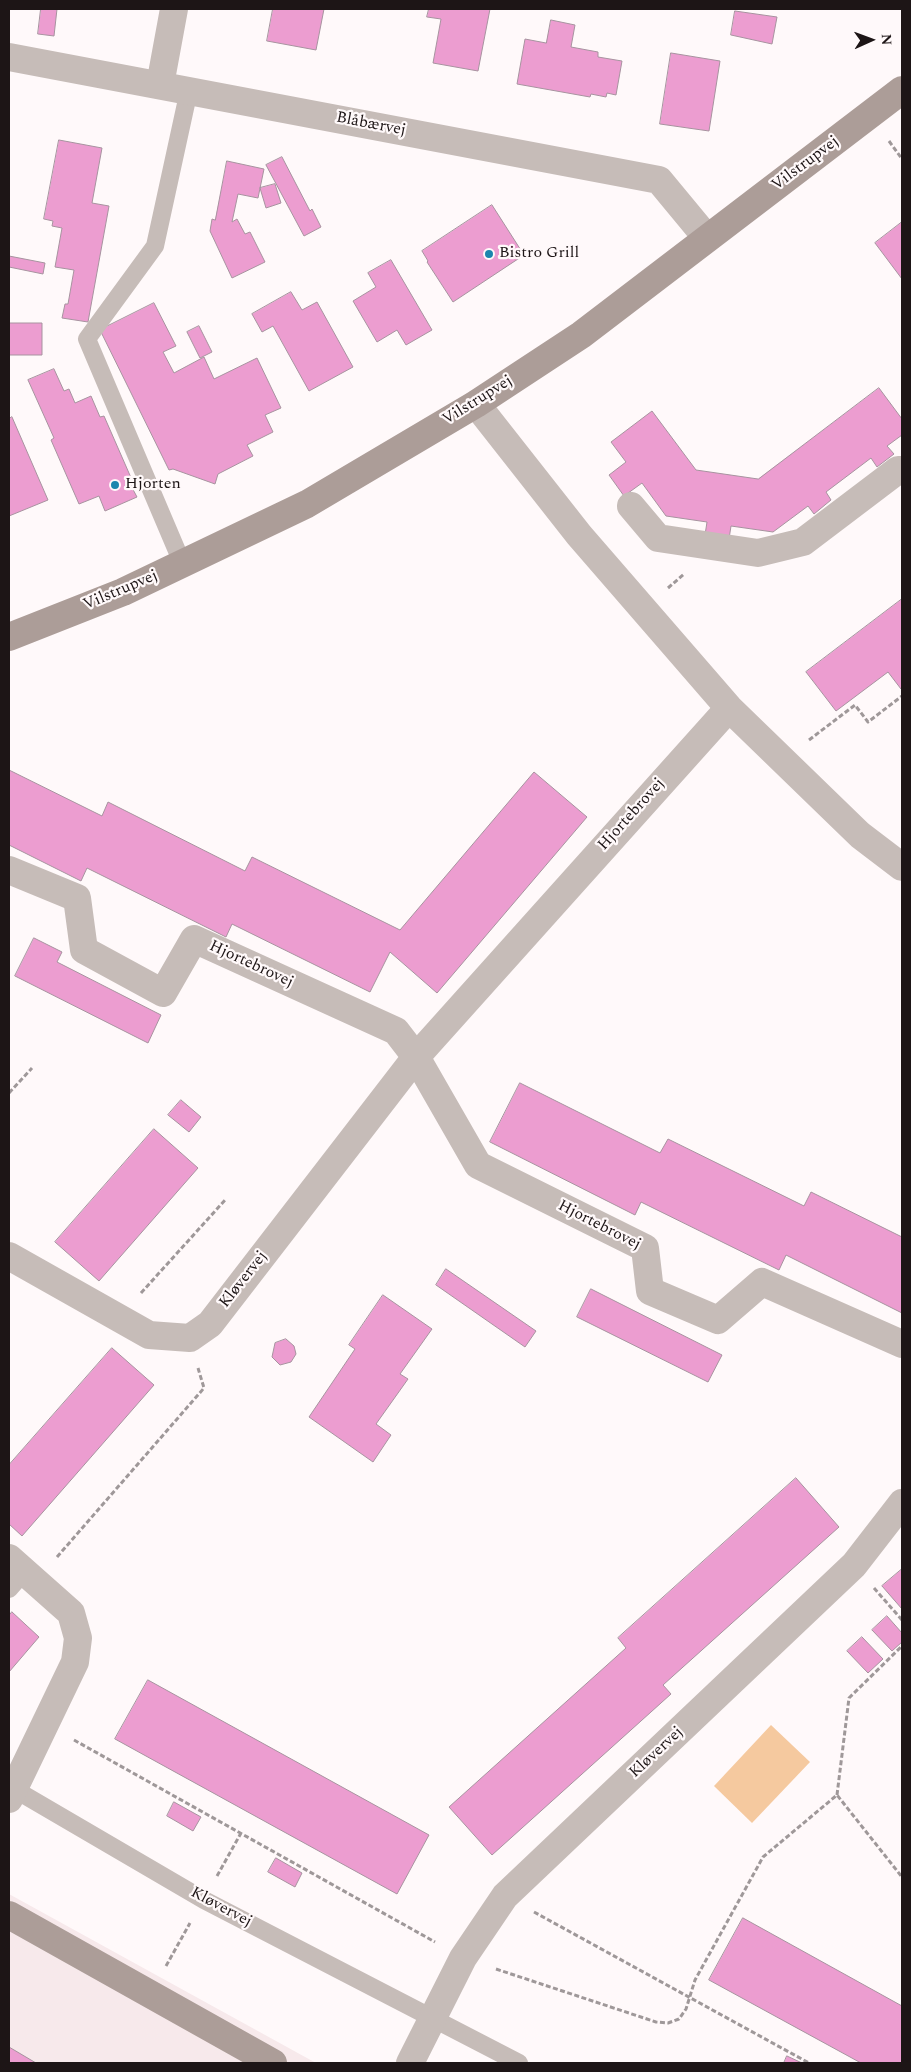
<!DOCTYPE html>
<html>
<head>
<meta charset="utf-8">
<style>
	body { margin:0 }
	#map { position:relative; width:911px; height:2072px; overflow:hidden; background:#fff9fa; font-family:Spectral,serif }
	canvas { display:block }
	.frame { position:absolute; inset:0; border:10px solid #1d1516; pointer-events:none }
	.north { position:absolute; left:846px; top:15px; width:50px; height:50px; -webkit-text-stroke:4px #fff9fa; paint-order:stroke; rotate:88deg; font-size:14px; font-weight:700; line-height:20px; text-align:center; color:#1d1516 }
	.north::after { content:''; display:block; margin:auto; width:18px; height:22px; background:#1d1516; clip-path:polygon(50% 0,100% 100%,50% 72%,0 100%) }
</style>
</head>
<body>
<div id="map">
<canvas width="911" height="2072"></canvas>
<div class="frame"></div>
<div class="north">N</div>
</div>
<script>
const g = document.querySelector('canvas').getContext('2d');
g.lineJoin = 'round';
function paint(path, color) {
  g.fillStyle = color;
  g.fill(path, 'evenodd');
}
function trace(path, color, width, dash) {
  g.strokeStyle = color;
  g.lineWidth = width;
  g.lineCap = dash ? 'butt' : 'round';
  g.setLineDash(dash || []);
  g.stroke(path);
}
function write(font, color, halo, rows, align = 'center') {
  g.font = font + ' Spectral,serif';
  g.lineWidth = 4.5;
  g.setLineDash([]);
  g.textBaseline = 'middle';
  g.strokeStyle = halo;
  g.fillStyle = color;
  for (const [text, x, y, turn = 0] of rows) {
    g.save();
    g.translate(x, y);
    g.rotate((+turn || 0) * Math.PI / 180);
    g.textAlign = isNaN(turn) ? turn : align;
    if (halo) g.strokeText(text, 0, 0);
    g.fillText(text, 0, 0);
    g.restore();
  }
}
const built = new Path2D(`
	M9 1894 316 2063H9Z`);
const green = new Path2D(`
	M771 1725 810 1762 752 1823 714 1786Z`);
const building = new Path2D(`
	M41 9H57L54 36 38 34Z
	M273 9H324L316 50 267 41Z
	M429 9H490L478 71 433 63 441 19 427 17Z
	M735 11 777 17 772 44 731 35Z
	M551 20 575 25 571 47 598 52V57L622 61 616 95 607 93 606 97 591 94 590 97 517 84 525 39 546 43Z
	M671 53 720 61 709 131 660 124Z
	M59 140 102 148 92 203 109 206 88 322 62 318 65 304H68L74 270 55 267 62 228 52 226 53 221 44 219Z
	M282 157 310 211 312 209 321 227 304 236 266 165Z
	M227 161 264 169 258 198 238 194 232 222 237 219 245 234 250 232 265 262 232 278 210 231 212 219 215 220Z
	M275 184 281 203 266 208 260 188Z
	M492 205 524 255 453 302 427 262 428 261 422 251Z
	M902 222V279L875 243Z
	M9 256 45 263 43 274 9 267Z
	M391 260 432 330 406 345 397 330 377 342 353 301 376 287 368 273Z
	M291 292 302 310 317 302 353 367 309 391 273 326 262 332 252 314Z
	M154 303 176 346 163 352 174 373 204 357 214 379 257 358 281 408 265 415 273 432 247 445 253 456 218 474 215 484 173 469 169 470 100 330Z
	M9 323H42V355H9Z
	M199 326 212 352 200 358 187 332Z
	M54 369 64 391 69 389 75 403 91 396 100 417 104 416 132 480 129 482 137 497 105 511 99 496 79 504 51 440 54 438 28 380Z
	M879 388 902 419V435L887 446 894 454 877 467 871 458 826 492 831 500 814 514 808 506 773 532 731 526 729 539 705 535 707 522 666 516 642 483 624 496 609 475 626 462 611 442 652 411 696 470 758 479Z
	M12 417 48 500 9 516V419Z
	M902 599V688L901 689 888 672 836 711 806 672Z
	M9 770 102 816 108 802 245 871 252 857 400 930 534 772 587 817 437 993 390 952 370 992 232 924 226 937 87 868 81 881 9 845Z
	M34 938 62 952 57 962 161 1015 148 1043 15 976Z
	M520 1083 660 1153 668 1139 804 1206 811 1192 902 1237V1313L786 1255 779 1270 641 1202 635 1215 490 1142Z
	M181 1100 201 1117 189 1132 168 1115Z
	M154 1129 198 1168 99 1281 55 1242Z
	M446 1269 536 1331 525 1347 436 1285Z
	M591 1289 722 1355 708 1382 577 1317Z
	M383 1295 432 1329 400 1374 408 1379 376 1424 391 1435 373 1462 309 1417 355 1349 349 1345Z
	M286 1339 294 1346 296 1354 291 1362 280 1365 272 1357 275 1343Z
	M112 1348 154 1385 22 1536 9 1524V1465Z
	M796 1478 839 1527 663 1685 671 1694 492 1855 449 1807 626 1648 618 1638Z
	M902 1569V1609L882 1586Z
	M12 1612 39 1637 9 1672V1616Z
	M887 1616 902 1633V1642L892 1651 872 1630Z
	M862 1637 883 1659 868 1673 847 1651Z
	M148 1680 429 1835 397 1894 115 1739Z
	M174 1802 201 1817 193 1831 167 1816Z
	M276 1858 302 1873 295 1887 268 1872Z
	M743 1918 902 2006V2063H861L709 1980Z
	M9 2047 36 2063H9Z
	M787 2056 802 2063H784Z`);
const path = new Path2D(`
	M889 141 902 159
	M668 588 684 574
	M809 740 855 705 868 722 902 696
	M9 1093 32 1068
	M141 1293 226 1199
	M57 1557 204 1388 198 1368
	M874 1588 902 1620
	M74 1740 435 1942
	M837 1795 849 1698 902 1646
	M217 1876 241 1833
	M534 1912 809 2063
	M166 1966 190 1923
	M496 1969 656 2022 668 2023 679 2019 686 2009 695 1980 763 1857 837 1795 902 1877`);
const lane = new Path2D(`
	M183 565 87 339 155 246 189 90
	M9 1589 24 1572
	M14 1789 204 1900 519 2063`);
const street = new Path2D(`
	M9 57 659 180 707 238
	M160 85 174 9
	M476 404 579 535 729 708 860 835 902 867
	M631 506 658 538 758 553 803 542 898 470H902
	M9 870 77 898 84 950 163 993 194 939 396 1031 416 1057 478 1165 645 1248 650 1291 718 1320 762 1282 902 1344
	M9 1256 149 1335 190 1338 210 1324 416 1057 729 708
	M9 1558 71 1613 78 1638 75 1662 9 1799
	M410 2063 463 1958 505 1896 854 1565 902 1503`);
const secondary = new Path2D(`
	M9 637 123 592 307 504 476 404 581 335 902 90
	M9 1915 273 2063`);
const markers = [
	[489,254,5,"#1b86ae"],
	[115,485,5,"#1b86ae"]
];
const streetNames = [
	["Blåbærvej",371,125,11],
	["Vilstrupvej",806,164,-37],
	["Vilstrupvej",478,401,-32],
	["Vilstrupvej",121,591,-23],
	["Hjortebrovej",632,815,-48],
	["Hjortebrovej",251,965,25],
	["Hjortebrovej",599,1226,27],
	["Kløvervej",244,1280,-52],
	["Kløvervej",657,1753,-43],
	["Kløvervej",221,1908,28]
];
const poiNames = [
	["Bistro Grill",499,254],
	["Hjorten",125,485]
];
paint(built, '#f7e9eb');
paint(green, '#f5c99f');
paint(building, '#ec9dd0');
trace(building, '#a7939f', 1);
trace(path, '#9f9899', 3, [5, 2.5]);
trace(lane, '#c6bcb8', 18);
trace(street, '#c6bcb8', 28);
trace(secondary, '#ac9d98', 28);
for (const [x, y, r, color] of markers) {
  const dot = new Path2D();
  dot.arc(x, y, r, 0, 2 * Math.PI);
  g.fillStyle = color;
  g.fill(dot);
  trace(dot, '#fff9fa', 2);
}
write('16px', '#1d1516', '#fff9fa', streetNames);
write('16px', '#1d1516', '#fff9fa', poiNames, 'left');
</script>
</body>
</html>
